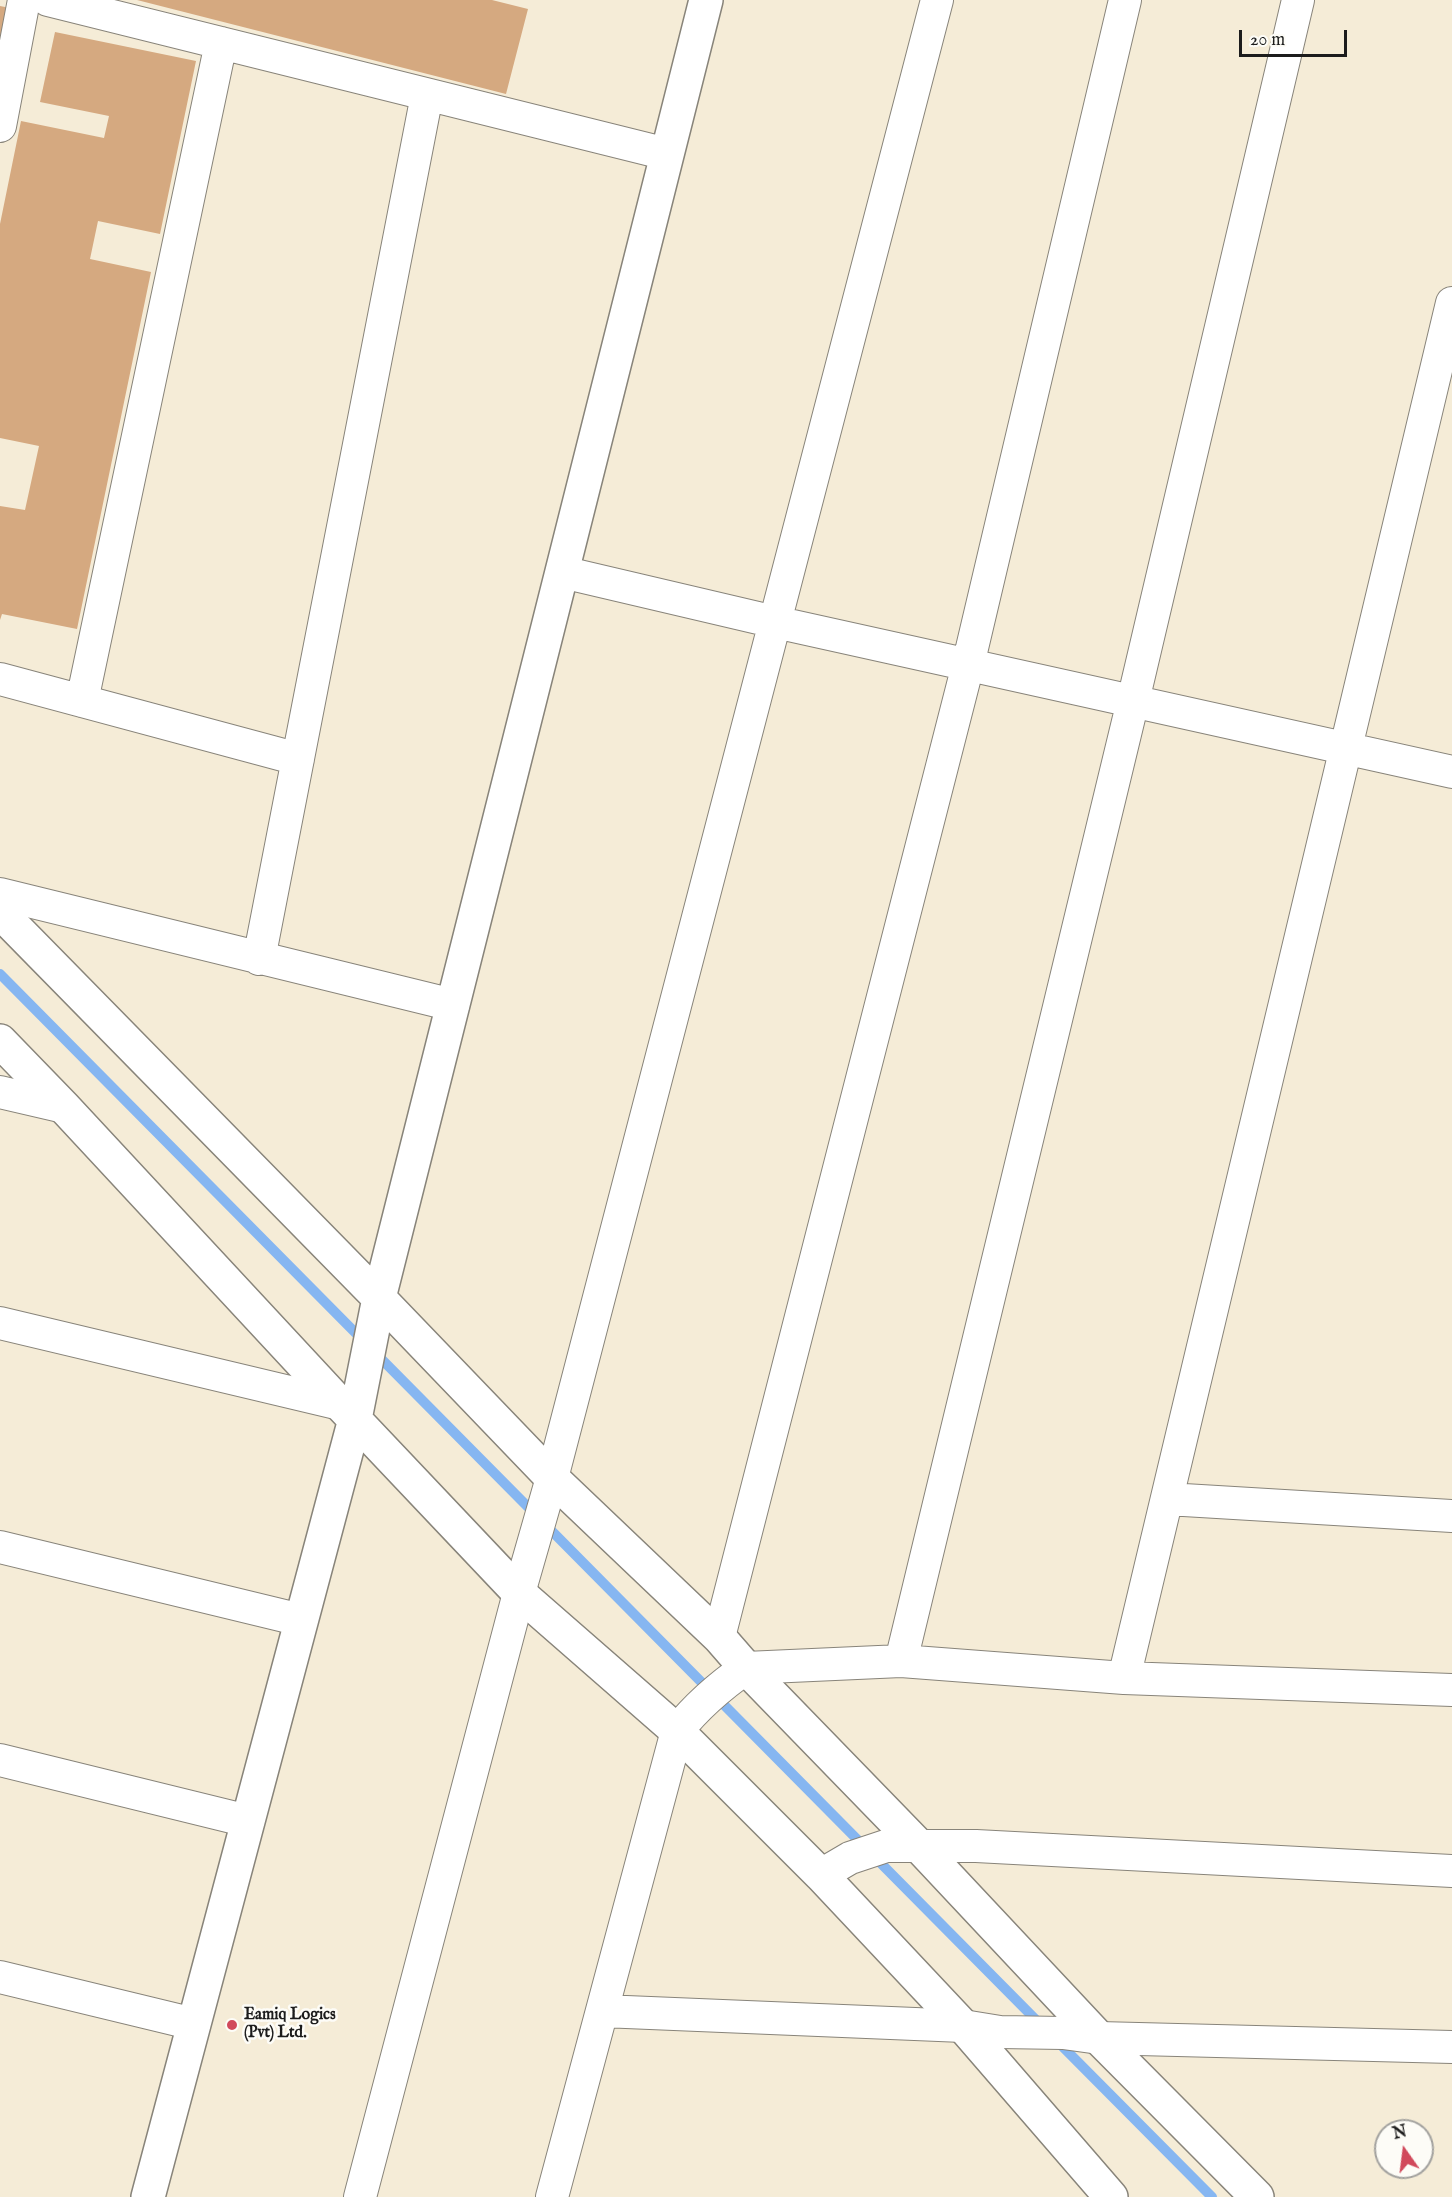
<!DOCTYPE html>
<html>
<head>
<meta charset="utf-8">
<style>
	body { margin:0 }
	#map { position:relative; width:1452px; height:2197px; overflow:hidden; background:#f5ecd7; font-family:"IM FELL English",serif }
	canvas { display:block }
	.north { position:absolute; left:1374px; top:2119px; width:60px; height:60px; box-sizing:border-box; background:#fdfcf7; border:2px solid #a3a29f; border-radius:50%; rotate:346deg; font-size:16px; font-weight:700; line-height:24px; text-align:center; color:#1c1c1c }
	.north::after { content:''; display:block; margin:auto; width:21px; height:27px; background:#d1495b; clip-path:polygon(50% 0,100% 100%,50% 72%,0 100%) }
	.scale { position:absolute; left:1239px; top:30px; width:108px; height:27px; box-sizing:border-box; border:3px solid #1c1c1c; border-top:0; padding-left:8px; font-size:18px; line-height:21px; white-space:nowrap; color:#1c1c1c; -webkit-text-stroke:4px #fdfcf7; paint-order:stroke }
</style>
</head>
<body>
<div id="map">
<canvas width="1452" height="2197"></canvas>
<div class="north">N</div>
<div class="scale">20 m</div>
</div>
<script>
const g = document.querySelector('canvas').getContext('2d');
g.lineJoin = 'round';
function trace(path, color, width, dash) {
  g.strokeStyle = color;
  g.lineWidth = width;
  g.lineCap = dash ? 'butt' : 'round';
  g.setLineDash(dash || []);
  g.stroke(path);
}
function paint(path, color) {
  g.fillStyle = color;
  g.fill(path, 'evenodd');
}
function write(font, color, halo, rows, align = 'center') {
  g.font = font + ' "IM FELL English",serif';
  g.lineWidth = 5;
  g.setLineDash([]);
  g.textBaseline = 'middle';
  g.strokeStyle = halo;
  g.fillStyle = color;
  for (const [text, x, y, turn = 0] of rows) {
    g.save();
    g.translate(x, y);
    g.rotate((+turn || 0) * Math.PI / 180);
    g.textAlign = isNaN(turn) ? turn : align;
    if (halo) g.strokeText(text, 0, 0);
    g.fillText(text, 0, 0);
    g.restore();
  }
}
const stream = new Path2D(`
	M0 974 1043 2027
	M1056 2040 1212 2197`);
const building = new Path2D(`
	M137 0H492L528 9 506 94Z
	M0 6 10 8 0 46Z
	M55 32 196 61 160 234 98 221 90 259 151 272 77 629 2 614 0 620V506L25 510 39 446 0 438V224L21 121 104 138 109 116 40 102Z`);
const minor = new Path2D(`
	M48 0 667 154
	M0 126 24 0
	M562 572 775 622 1452 772
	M0 679 298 759
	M82 701 221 43
	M0 894 453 1005
	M259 959 427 95
	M0 1092 64 1107
	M0 1323 340 1404
	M1167 1499 1452 1516
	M0 1547 301 1620
	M719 1637 968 665 1125 0
	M901 1661 1133 701 1298 0
	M1124 1678 1452 303
	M0 1760 248 1821
	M821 1875 850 1858 886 1846H976L1452 1871
	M0 1977 194 2024
	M602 2011 963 2026 1000 2032 1063 2033 1099 2038 1452 2047
	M360 2197 519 1593 552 1478 937 0
	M552 2197 677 1731C697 1706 720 1686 746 1668L901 1661 1124 1678 1452 1690`);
const tertiary = new Path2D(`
	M0 912 379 1298 552 1478 719 1637 746 1668 918 1845 1099 2038 1257 2197
	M0 1041 64 1107 340 1404 519 1593 677 1731 821 1875 963 2026 1111 2197
	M148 2197 355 1419 379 1298 706 0`);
const markers = [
	[232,2025,6,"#d1495b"]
];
const poiNames = [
	["Eamiq Logics",244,2016],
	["(Pvt) Ltd.",244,2034]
];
trace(stream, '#86b6f1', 10);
paint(building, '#d5a980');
trace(minor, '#88847a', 34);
trace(tertiary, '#88847a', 36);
trace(minor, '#fff', 32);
trace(tertiary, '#fff', 33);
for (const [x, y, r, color] of markers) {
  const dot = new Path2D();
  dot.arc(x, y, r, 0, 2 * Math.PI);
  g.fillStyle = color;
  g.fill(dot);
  trace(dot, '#fdfcf7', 2);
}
write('bold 16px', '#1c1c1c', '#fdfcf7', poiNames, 'left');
</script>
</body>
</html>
